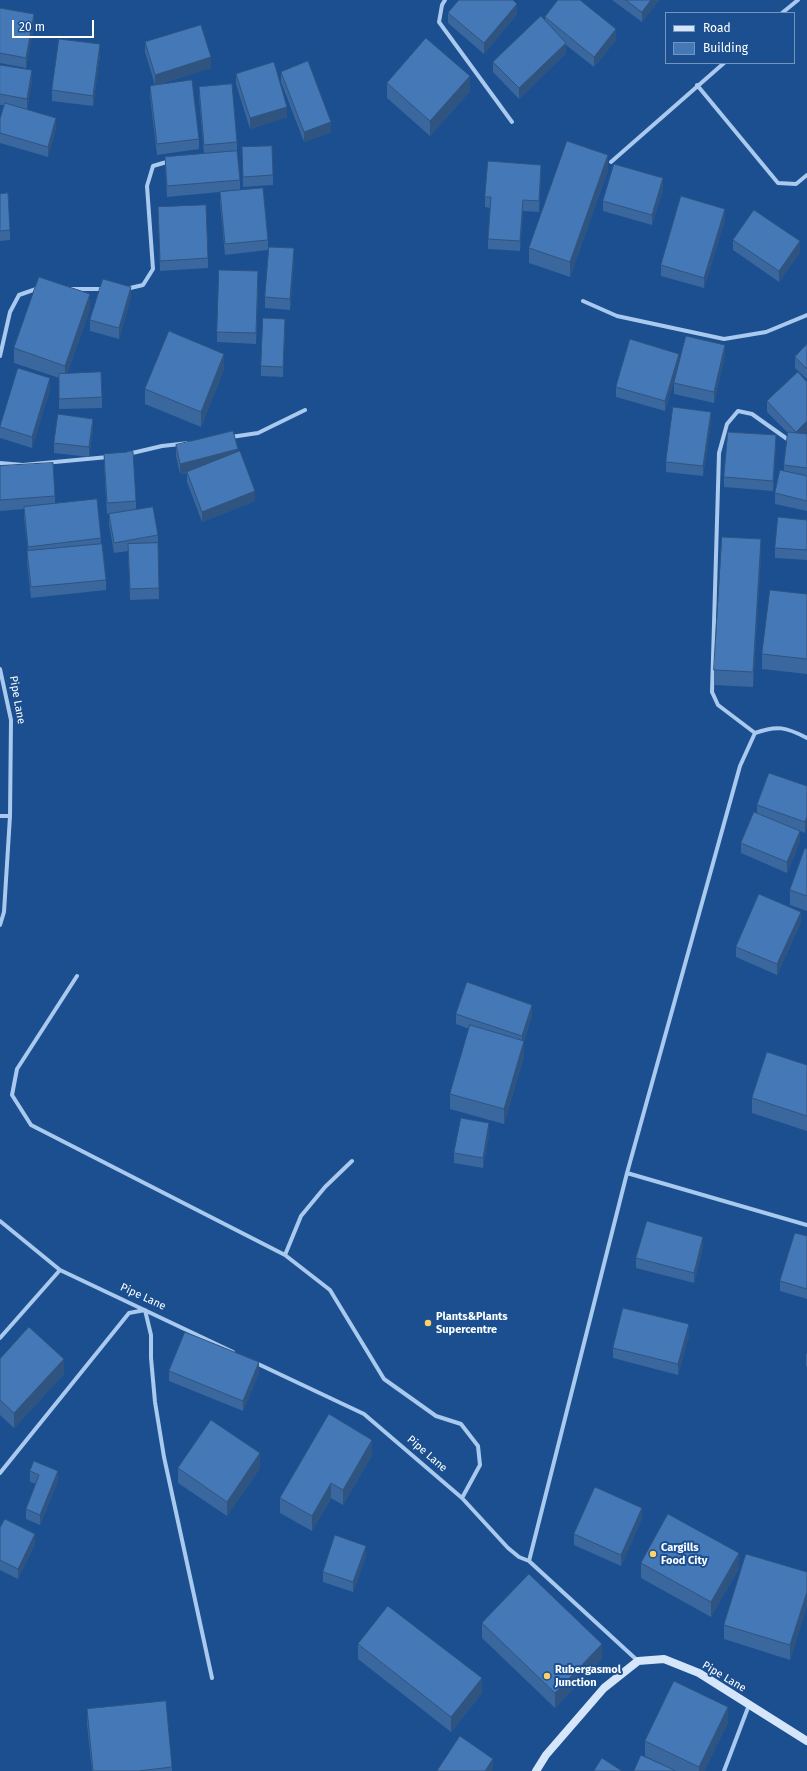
<!DOCTYPE html>
<html>
<head>
<meta charset="utf-8">
<style>
	body { margin:0 }
	#map { position:relative; width:807px; height:1771px; overflow:hidden; background:#1b4f8f; font-family:"Fira Sans",sans-serif }
	canvas { display:block }
	.legend { position:absolute; left:665px; top:12px; width:130px; height:52px; box-sizing:border-box; background:#1b4f8f; border:1px solid #7695bc; margin:0; padding:5px 7px; list-style:none; font-size:12px; color:#fff }
	.legend li { display:flex; align-items:center; gap:8px; height:20px }
	.legend b { width:20px; border:1px solid #7695bc }
	.scale { position:absolute; left:12px; top:20px; width:82px; height:18px; box-sizing:border-box; border:2px solid #fff; border-top:0; padding-left:5px; font-size:12px; line-height:14px; white-space:nowrap; color:#fff; -webkit-text-stroke:3px #1b4f8f; paint-order:stroke }
</style>
</head>
<body>
<div id="map">
<canvas width="807" height="1771"></canvas>
<ul class="legend">
<li><b style="height:5px;background:#d6e6fa"></b>Road</li>
<li><b style="height:11px;background:#4478b7"></b>Building</li>
</ul>
<div class="scale">20 m</div>
</div>
<script>
const g = document.querySelector('canvas').getContext('2d');
g.lineJoin = 'round';
function trace(path, color, width, dash) {
  g.strokeStyle = color;
  g.lineWidth = width;
  g.lineCap = dash ? 'butt' : 'round';
  g.setLineDash(dash || []);
  g.stroke(path);
}
function paint(path, color) {
  g.fillStyle = color;
  g.fill(path, 'evenodd');
}
function write(font, color, halo, rows, align = 'center') {
  g.font = font + ' "Fira Sans",sans-serif';
  g.lineWidth = 4;
  g.setLineDash([]);
  g.textBaseline = 'middle';
  g.strokeStyle = halo;
  g.fillStyle = color;
  for (const [text, x, y, turn = 0] of rows) {
    g.save();
    g.translate(x, y);
    g.rotate((+turn || 0) * Math.PI / 180);
    g.textAlign = isNaN(turn) ? turn : align;
    if (halo) g.strokeText(text, 0, 0);
    g.fillText(text, 0, 0);
    g.restore();
  }
}
const street = new Path2D(`
	M445 0 442 5 439 22 512 122
	M782 13 798 0
	M697 85 778 183 796 184 807 175
	M611 162 724 63
	M70 289H105
	M126 289 143 285 153 269 147 186 153 166 170 161
	M583 301 617 316 724 339 766 332 807 315
	M0 356 10 312 19 295 39 288
	M231 437 258 433 305 410
	M128 454 162 446 189 443
	M0 463 23 465 108 457
	M0 669 11 720 10 816 4 912 0 925
	M755 733 718 705 712 692 719 453 727 424 738 411 752 414 790 441
	M0 816H10
	M77 976 17 1069 12 1095 31 1125 285 1255 330 1290 384 1379 436 1416 461 1424 478 1446 480 1465 462 1498
	M627 1173 807 1225
	M0 1221 60 1270 233 1352
	M285 1255 301 1216 325 1187 352 1161
	M0 1338 60 1270
	M256 1363 364 1414 462 1498 508 1548 519 1557 529 1561 638 1661
	M0 1473 129 1313 145 1310 151 1335V1358L155 1402 164 1457 212 1678
	M529 1561 627 1173 740 766 755 733C777 725 786 727 807 738
	M724 1771 749 1705`);
const secondary = new Path2D(`
	M536 1771 546 1755 604 1688 638 1661 664 1659 699 1673 807 1741`);
const wall = new Path2D(`
	M612 0H659L642 22Z
	M0 8 34 25 26 68 0 63Z
	M448 13 517 14 484 54 448 23Z
	M545 17 616 40 594 67 566 45V53L519 99 493 72V62L545 20Z
	M145 42 211 68 156 85 199 139V149L157 155 150 96V86L155 85 145 52Z
	M100 55 93 106 52 101V90Z
	M0 65 32 81 27 110 56 128 48 157 0 143V119L4 105H0Z
	M281 72 331 132 304 142 281 82Z
	M236 74 287 117 250 129 236 84Z
	M387 83 470 91 430 136 387 98Z
	M199 87 237 142V151L240 180V190L268 240V250L225 255 220 203V192L167 197 165 167V157L204 154 199 97Z
	M242 147 273 175V185L243 187Z
	M608 170 570 277 529 263V248Z
	M541 175 539 212 523 211 520 251 488 249V239L490 208 485 207V197Z
	M663 189 652 225 603 211V201Z
	M0 194 10 230V240L0 241Z
	M158 207 208 258V268L160 271Z
	M725 219 704 288 661 276V265Z
	M733 240 800 252 779 282 733 250Z
	M294 259 290 310 265 308V297Z
	M258 282 256 344 217 342V332Z
	M131 297 119 339 90 331V320Z
	M90 309 67 374 102 397V408L59 409V378L14 363V348Z
	M285 330 283 377 261 376V366Z
	M807 344V379L795 368V357Z
	M725 355 714 403 674 394V383Z
	M679 364 665 411 616 397V387Z
	M224 369 201 427 145 404V389Z
	M50 389 32 448 0 438V426Z
	M767 401 804 434H807V511L775 504V493L784 471V465L788 433 767 412Z
	M711 422 703 476 666 472V462Z
	M93 429 89 457 54 453V443Z
	M176 445 238 451 255 501 202 522 187 482V473L180 474 176 456Z
	M776 445 773 491 724 487V477Z
	M104 454 136 501V509L158 535 159 599 130 600 128 551 114 553 109 524V514L114 513 107 514 104 464Z
	M0 466 55 496V504L101 538V544L106 580V590L31 598 27 562 28 551 24 518V509L0 511Z
	M807 520V560L775 558V548Z
	M761 554 753 687 714 685V670Z
	M807 594V674L762 669V654Z
	M807 786 805 833 800 831V841L787 873 741 853V843L757 813V805Z
	M807 849V911L790 905V890Z
	M801 922 777 975 736 957V947Z
	M456 1014 532 1015 524 1041V1056L504 1124 450 1109V1094L469 1029 456 1024Z
	M807 1065V1131L752 1113V1098Z
	M489 1134 483 1168 454 1163V1153Z
	M807 1236V1299L780 1291V1281Z
	M703 1247 694 1283 636 1268V1258Z
	M689 1335 678 1375 613 1358V1348Z
	M807 1353V1366H806V1355Z
	M0 1359 64 1374 14 1428 0 1415Z
	M169 1371 259 1373 243 1411 169 1381Z
	M372 1455 343 1505 331 1498 312 1531 280 1513V1498Z
	M178 1468H260L227 1516 178 1483Z
	M30 1471 58 1481 40 1525 26 1519V1509L36 1484 30 1482Z
	M642 1518 621 1566 574 1545V1534Z
	M0 1528 35 1544 18 1579 0 1570Z
	M366 1556 353 1592 323 1582V1572Z
	M641 1563 739 1568 711 1617 641 1578Z
	M807 1572V1606L790 1660 724 1639V1625Z
	M482 1623 602 1659 555 1708 482 1638Z
	M358 1644 482 1693 451 1732 358 1659Z
	M87 1709 172 1767V1771H92L87 1724Z
	M728 1722 704 1771H676L674 1770V1771L666 1766 645 1756V1741Z`);
const shadedWall = new Path2D(`
	M651 0H659L642 22V12Z
	M517 4V14L484 54V43Z
	M34 14V25L26 68V58Z
	M616 29V40L594 67V57Z
	M566 43V53L519 99V88Z
	M100 44V55L93 106V96Z
	M211 57V68L155 85V75Z
	M32 70V81L27 110V99Z
	M470 76V91L430 136V121Z
	M287 107V117L250 129V118Z
	M56 118V128L48 157V147Z
	M331 122V132L304 142V132Z
	M608 155V170L570 277V262Z
	M541 165V175L539 212V201Z
	M663 178V189L652 225V215Z
	M523 200V211L520 251V241Z
	M725 209V219L704 288V278Z
	M800 241V252L779 282V271Z
	M294 248V259L290 310V299Z
	M131 287V297L119 339V328Z
	M90 294V309L65 380V366Z
	M285 319V330L283 377V367Z
	M725 345V355L714 403V392Z
	M224 354V369L201 427V412Z
	M679 354V364L665 411V401Z
	M50 378V389L32 448V437Z
	M711 412V422L703 476V466Z
	M93 419V429L89 457V447Z
	M807 421V431L796 442V432Z
	M776 435V445L773 491V481Z
	M238 449V459L180 474V464Z
	M255 491V501L202 522V512Z
	M761 539V554L753 687V672Z
	M807 816V827L805 833V822Z
	M800 831V841L787 873V862Z
	M801 912V922L777 975V964Z
	M532 1005V1015L522 1046V1036Z
	M524 1041V1056L504 1124V1109Z
	M489 1123V1134L483 1168V1158Z
	M703 1237V1247L694 1283V1273Z
	M689 1324V1335L678 1375V1364Z
	M64 1359V1374L14 1428V1413Z
	M259 1362V1373L243 1411V1401Z
	M372 1440V1455L343 1505V1490Z
	M260 1453V1468L227 1516V1502Z
	M58 1471V1481L40 1525V1515Z
	M331 1483V1498L312 1531V1516Z
	M642 1508V1518L621 1566V1555Z
	M35 1534V1544L18 1579V1569Z
	M366 1546V1556L353 1592V1582Z
	M739 1553V1568L711 1617V1602Z
	M807 1592V1606L790 1660V1645Z
	M602 1644V1659L555 1708V1693Z
	M482 1678V1693L451 1732V1717Z
	M728 1707V1722L704 1771H699V1767Z
	M493 1759V1769L492 1771H485Z`);
const building = new Path2D(`
	M459 0H513L517 4 484 43 448 13Z
	M558 0H580L616 29 594 57 545 17Z
	M626 0H651L642 12Z
	M0 8 34 14 26 58 0 53Z
	M541 16 566 43 519 88 493 62Z
	M201 25 211 57 155 75 145 42Z
	M426 38 470 76 430 121 387 83Z
	M59 39 100 44 93 96 52 90Z
	M308 61 331 122 304 132 281 72Z
	M274 62 287 107 250 118 236 74Z
	M0 65 32 70 27 99 0 94Z
	M192 80 199 139 157 144 150 86Z
	M232 84 237 142 204 145 199 87Z
	M5 103 56 118 48 147 0 133V119Z
	M567 141 608 155 570 262 529 248Z
	M272 146 273 175 243 177 242 147Z
	M237 151 240 180 167 186 165 157Z
	M488 161 541 165 539 201 523 200 520 241 488 239 491 197H485Z
	M614 164 663 178 652 215 603 201Z
	M263 188 268 240 225 244 220 192Z
	M8 193 10 230 0 231V194Z
	M681 196 725 209 704 278 661 265Z
	M206 205 208 258 160 261 158 207Z
	M754 210 800 241 779 271 733 240Z
	M269 247 294 248 290 299 265 297Z
	M219 270 258 271 256 333 217 332Z
	M39 277 90 294 65 366 14 348Z
	M103 279 131 287 119 328 90 320Z
	M263 318 285 319 283 367 261 366Z
	M169 331 224 354 201 412 145 389Z
	M686 336 725 345 714 392 674 383Z
	M630 339 679 354 665 401 616 387Z
	M807 344V369L795 357Z
	M18 368 50 378 32 437 0 427Z
	M101 372 102 397 59 399V374Z
	M798 372 807 382V421L796 432 767 401Z
	M673 407 711 412 703 466 666 462Z
	M58 414 93 419 89 447 54 443Z
	M233 431 238 449 180 464 176 445Z
	M728 432 776 435 773 481 724 477Z
	M788 432 807 434V468L784 465Z
	M240 451 255 491 202 512 187 472Z
	M133 452 136 501 107 503 104 454Z
	M53 463 55 496 0 500V466Z
	M780 470 807 476V501L775 493Z
	M97 499 101 538 28 547 24 507Z
	M153 507 158 535 114 543 109 514Z
	M778 517 807 520V550L775 548Z
	M722 537 761 539 753 672 714 670Z
	M158 543 159 588 130 589 128 544Z
	M102 544 106 580 31 587 27 551Z
	M770 590 807 594V659L762 654Z
	M769 773 807 786V816L805 822 757 805Z
	M754 812 800 831 787 862 741 843Z
	M805 848 807 849V896L790 890Z
	M759 894 801 912 777 964 736 947Z
	M467 982 532 1005 522 1036 456 1014Z
	M470 1025 524 1041 504 1109 450 1094Z
	M767 1052 807 1065V1116L752 1098Z
	M461 1118 489 1123 483 1158 454 1153Z
	M647 1221 703 1237 694 1273 636 1258Z
	M795 1233 807 1236V1289L780 1281Z
	M623 1308 689 1324 678 1364 613 1348Z
	M29 1327 64 1359 14 1413 0 1400V1359Z
	M185 1332 259 1362 243 1401 169 1371Z
	M329 1414 372 1440 343 1490 331 1483 312 1516 280 1498Z
	M211 1420 260 1453 227 1502 178 1468Z
	M34 1461 58 1471 40 1515 26 1509 39 1475 30 1471Z
	M595 1487 642 1508 621 1555 574 1534Z
	M668 1514 739 1553 711 1602 641 1563Z
	M5 1519 35 1534 18 1569 0 1560V1528Z
	M335 1535 366 1546 353 1582 323 1572Z
	M746 1554 807 1572V1592L790 1645 724 1625Z
	M529 1574 602 1644 555 1693 482 1623Z
	M388 1606 482 1678 451 1717 358 1644Z
	M674 1681 728 1707 699 1767 645 1741Z
	M166 1701 172 1767 138 1771H93L87 1709Z
	M460 1736 493 1759 485 1771H437Z
	M641 1755 674 1770V1771H634Z
	M602 1758 622 1771H594Z`);
const markers = [
	[428,1323,4,"#ffd166"],
	[653,1554,4,"#ffd166"],
	[547,1676,4,"#ffd166"]
];
const streetNames = [
	["Pipe Lane",17,700,80],
	["Pipe Lane",143,1297,25],
	["Pipe Lane",427,1454,41],
	["Pipe Lane",724,1677,31]
];
const poiNames = [
	["Plants&Plants",436,1317],
	["Supercentre",436,1330],
	["Cargills",661,1548],
	["Food City",661,1561],
	["Rubergasmol",555,1670],
	["Junction",555,1683]
];
trace(street, '#a9c9ee', 4);
trace(secondary, '#d6e6fa', 8);
paint(wall, '#3a679d');
paint(shadedWall, '#305480');
paint(building, '#4478b7');
trace(building, '#305480', 1);
for (const [x, y, r, color] of markers) {
  const dot = new Path2D();
  dot.arc(x, y, r, 0, 2 * Math.PI);
  g.fillStyle = color;
  g.fill(dot);
  trace(dot, '#1b4f8f', 1.5);
}
write('11px', '#fff', '#1b4f8f', streetNames);
write('bold 11px', '#fff', '#1b4f8f', poiNames, 'left');
</script>
</body>
</html>
